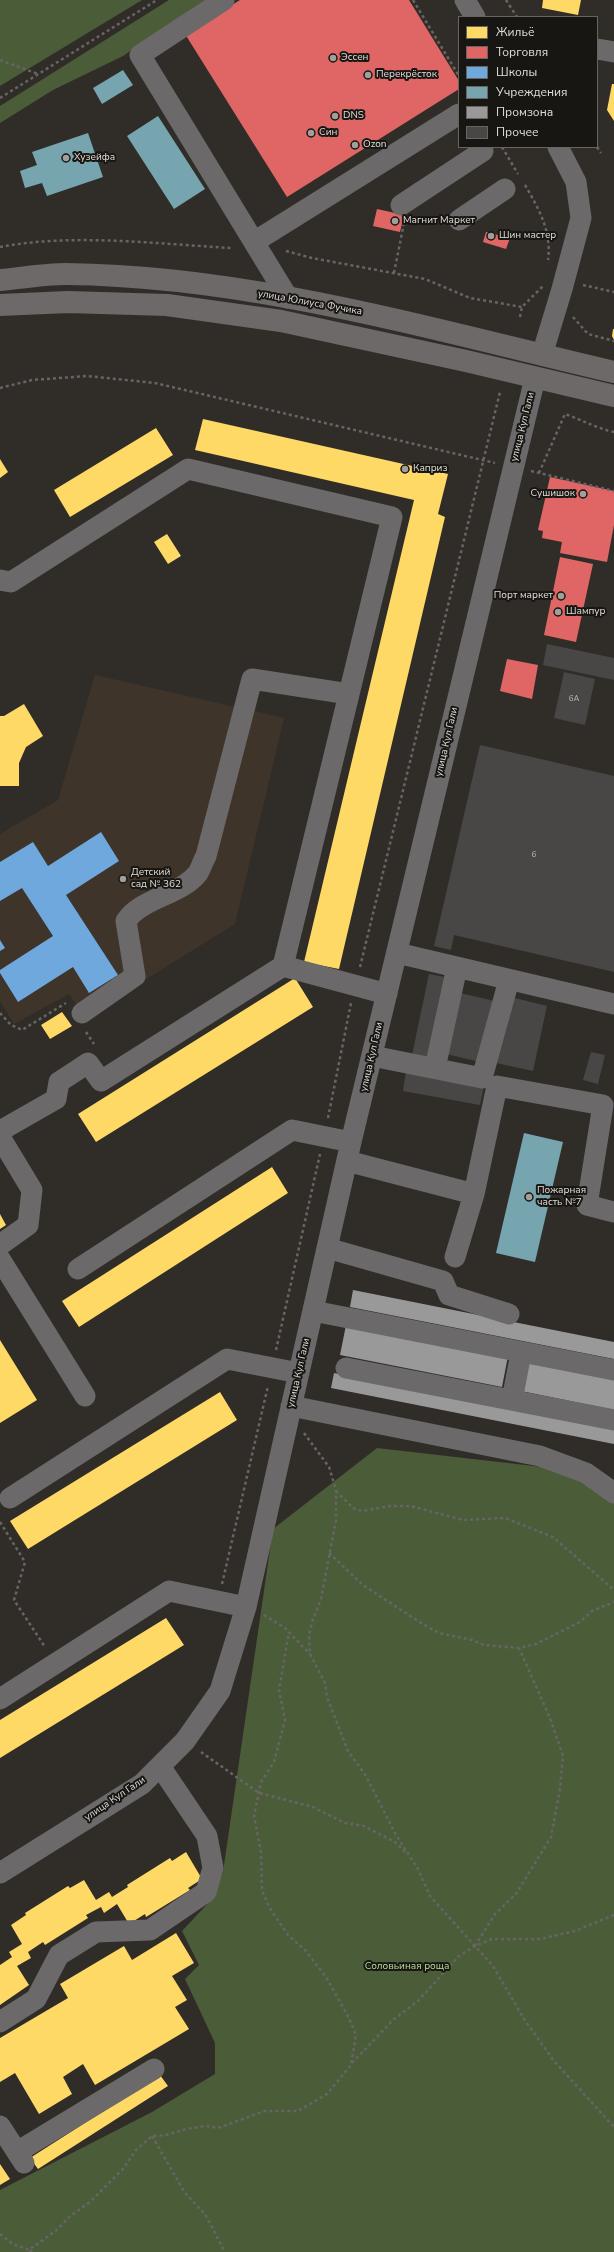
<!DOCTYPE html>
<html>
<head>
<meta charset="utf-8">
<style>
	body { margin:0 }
	#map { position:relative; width:614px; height:2252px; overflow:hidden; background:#302d29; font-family:"Nunito Sans",sans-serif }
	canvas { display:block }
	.legend { position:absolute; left:458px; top:16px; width:140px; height:132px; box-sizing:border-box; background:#181613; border:1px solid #686561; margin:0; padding:5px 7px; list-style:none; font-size:12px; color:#e0dcd7 }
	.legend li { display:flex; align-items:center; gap:8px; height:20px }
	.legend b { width:20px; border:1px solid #686561 }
</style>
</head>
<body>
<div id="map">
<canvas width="614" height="2252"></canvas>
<ul class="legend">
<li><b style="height:11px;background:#ffd966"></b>Жильё</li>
<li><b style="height:11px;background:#e06666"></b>Торговля</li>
<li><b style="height:11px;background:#6fa8dc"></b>Школы</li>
<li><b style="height:11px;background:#76a5af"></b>Учреждения</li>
<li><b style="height:11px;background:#999"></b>Промзона</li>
<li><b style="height:11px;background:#484746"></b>Прочее</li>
</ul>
</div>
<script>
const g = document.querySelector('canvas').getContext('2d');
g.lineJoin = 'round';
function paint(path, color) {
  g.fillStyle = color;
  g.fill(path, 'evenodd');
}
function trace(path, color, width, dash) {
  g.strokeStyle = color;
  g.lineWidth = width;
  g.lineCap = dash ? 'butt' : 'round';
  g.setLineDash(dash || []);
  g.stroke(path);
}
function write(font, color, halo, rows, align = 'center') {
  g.font = font + ' "Nunito Sans",sans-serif';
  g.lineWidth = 4;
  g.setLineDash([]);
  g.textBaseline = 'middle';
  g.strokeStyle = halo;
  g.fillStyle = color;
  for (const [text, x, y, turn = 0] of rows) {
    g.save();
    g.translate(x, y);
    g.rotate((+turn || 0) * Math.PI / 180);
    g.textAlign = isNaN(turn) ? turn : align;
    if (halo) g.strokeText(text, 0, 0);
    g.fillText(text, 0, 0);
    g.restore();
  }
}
const built = new Path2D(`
	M95 675 284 718 235 924 85 1017 69 994 14 1024 0 1001V834L58 800Z`);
const forest = new Path2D(`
	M0 0H142L0 86Z
	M169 0H205L123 56 53 90 0 123V106Z
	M377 1448 586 1472 614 1493V2252H0V2190L152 2112 215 2074V2043L185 1979 199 1965 182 1931 213 1898 223 1872 273 1529Z`);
const homes = new Path2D(`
	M543 0H581L578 15 542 8Z
	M612 84H614V121L607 110Z
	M613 329H614V340L612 336Z
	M203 419 448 474 438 514 445 517 339 969 304 962 414 500 195 450Z
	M156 428 173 455 70 517 54 490Z
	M0 459 8 472 0 478Z
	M167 534 181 556 168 564 154 542Z
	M24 704 43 736 26 747 19 763V786H0V716H4Z
	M295 978 313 1007 96 1142 78 1114Z
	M62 1012 72 1026 50 1039 41 1025Z
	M272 1167 288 1193 79 1327 62 1301Z
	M0 1214 6 1225 0 1229Z
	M0 1340 37 1400 0 1423Z
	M220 1392 237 1420 28 1549 10 1521Z
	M166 1618 184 1645 0 1758V1720Z
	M186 1852 202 1879 188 1888 190 1890 146 1917 145 1914 129 1924 117 1904 104 1913 101 1907 86 1915 88 1918 45 1945 43 1942 28 1952 31 1958 17 1966 29 1985 0 2005V1965L12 1957 9 1952 22 1944 11 1925 26 1915 25 1913 68 1886 70 1888 84 1880 96 1900 109 1892 112 1897 128 1887 127 1885 170 1858 172 1861Z
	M176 1933 194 1963 172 1976 187 2000 175 2007 189 2029 95 2085 83 2064 63 2077 72 2094 39 2114 15 2073 0 2082V2038L68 1998 60 1984 124 1946 132 1960Z
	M160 2075 168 2086 38 2169 30 2158Z
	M0 2164 10 2179 0 2185Z`);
const shops = new Path2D(`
	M240 0H409L459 81V89L287 197 185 34Z
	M377 209 404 215 400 232 373 226Z
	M486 232 510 238 506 249 483 242Z
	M550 477 614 491V525L607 562 560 553 562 542 542 538 543 531 538 530Z
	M560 557 593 564 576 642 544 635Z
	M507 659 538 665 532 699 500 691Z`);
const schools = new Path2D(`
	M101 832 119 861 66 895 118 975 89 993 73 967 18 1002 0 973V970L53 936 22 888 0 901V862L33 842 48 866Z
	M0 940 5 948 0 951Z`);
const public = new Path2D(`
	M123 70 133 85 102 104 93 88Z
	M158 116 205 189 174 209 127 136Z
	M88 133 103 177 47 196 42 183 25 188 20 171 37 165 32 152Z
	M524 1133 563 1142 535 1262 496 1253Z`);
const industry = new Path2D(`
	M353 1290 614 1342V1359L350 1307Z
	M346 1325 508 1356 502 1387 340 1355Z
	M527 1361 614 1378V1410L521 1391Z
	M334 1373 614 1429V1444L331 1388Z`);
const building = new Path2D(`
	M547 644 614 658V680L543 665Z
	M564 672 595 679 585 725 554 718Z
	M480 745 614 776V972L454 935 451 950 434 946Z
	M429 974 445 977 428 1058 412 1055Z
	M456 992 494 1001 480 1062 442 1053Z
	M511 997 547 1006 533 1071 496 1063Z
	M591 1052 605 1055 598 1084 583 1080Z
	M406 1071 484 1085 480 1105 403 1091Z`);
const path = new Path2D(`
	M413 0 459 76
	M506 0 517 17
	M0 60 38 74
	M0 98 157 0
	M502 147 518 174
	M597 147 601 153
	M525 185C539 209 552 232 548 260
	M0 247C74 233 157 244 231 248
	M286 251 312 258 425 279 470 298 522 307
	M394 273 404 223
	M583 285 614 292
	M520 317 522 307 543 286
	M573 317 588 334 614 341
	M0 388 32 380 87 376 155 383 495 463
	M531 471 614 491
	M539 473 565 414C582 420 596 428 614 432
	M360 967 500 392
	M0 1013 11 1025 22 1030 66 1003
	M86 1032 94 1044
	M328 1118 351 1003
	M276 1350 320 1154
	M304 1433 329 1467 336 1490V1520L321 1599 312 1622 309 1636 310 1654 325 1683 327 1697 348 1751 366 1776 396 1835 418 1869 430 1896 493 1966 524 2019 554 2061 614 2127
	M336 1491 353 1508 362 1511 390 1506H410L463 1520 505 1518 553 1537 614 1590
	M0 1522 25 1562 14 1600 45 1647
	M329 1553 363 1585 421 1623 439 1633 472 1640 484 1645 519 1648 536 1644 580 1622 592 1611 614 1602
	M222 1584 268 1386
	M264 1615 285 1628 310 1654
	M201 1752 259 1793 313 1807 345 1823 364 1826 395 1842 406 1853
	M475 1946 495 1914 516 1894 551 1837 560 1789 563 1756 550 1718 519 1648
	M352 2063 394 2019 418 2001 459 1956 475 1946 492 1939H540L575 1931 614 1915
	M152 2136 185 2193 205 2214 225 2252
	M0 2234 13 2244 29 2250
	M32 2252 29 2250 58 2229 69 2217 90 2202 123 2169 136 2150 152 2136 166 2135 186 2129 206 2126 218 2128 265 2111H298L327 2094 351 2065 356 2035 349 2018 326 1977 305 1950 288 1935 269 1907 262 1890 261 1852 254 1816 261 1782 274 1762 285 1720 279 1690 289 1632`);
const minor = new Path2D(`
	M224 0 140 55 288 298
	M465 0 475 17
	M597 49 614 52
	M401 205 483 151
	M459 220 505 189
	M254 242 459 114
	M542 355 562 289 581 218 576 182 558 147
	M0 580 11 582 188 469 392 517 283 966 387 994
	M397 953 614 1004
	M82 1013 135 976 126 921C141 898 181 895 198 873 201 868 203 861 206 856L252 679 349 694
	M372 1056 482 1078 509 980
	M435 1068 457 967
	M0 1131 56 1099 59 1082 88 1063 101 1081 283 966
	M0 1137 32 1190 28 1225 0 1245
	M347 1161 474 1194
	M327 1248 443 1281 449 1295 509 1314
	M455 1257 474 1194 497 1086 603 1105 587 1205 614 1212
	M0 1259 85 1396
	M78 1269 292 1130 351 1142
	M313 1311 614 1370
	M346 1368 614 1420
	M512 1400 521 1353
	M291 1406 540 1456 586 1473 614 1493
	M10 1498 227 1359 299 1373
	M0 1699 169 1591 246 1607
	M0 1873 142 1784 185 1741 220 1691 246 1607 351 1142 535 378
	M0 2022 36 1999 59 1955 96 1932 150 1930 206 1892 213 1868 207 1836 160 1766
	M0 2126 24 2163
	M17 2152 154 2069`);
const major = new Path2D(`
	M0 280C22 278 44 274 66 274 252 276 434 330 614 372
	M0 305 68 302 167 305 281 321 466 361 614 396`);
const markers = [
	[333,58,4,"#a29f9a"],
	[368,75,4,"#a29f9a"],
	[335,116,4,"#a29f9a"],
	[311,133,4,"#a29f9a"],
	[355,145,4,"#a29f9a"],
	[66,158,4,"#a29f9a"],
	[395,221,4,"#a29f9a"],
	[491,236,4,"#a29f9a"],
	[405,469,4,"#a29f9a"],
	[583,494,4,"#a29f9a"],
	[561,596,4,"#a29f9a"],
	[558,612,4,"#a29f9a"],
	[123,879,4,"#a29f9a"],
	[529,1197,4,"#a29f9a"]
];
const numberNames = [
	["6А",574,699],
	["6",534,855]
];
const poiNames = [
	["Эссен",341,58],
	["Перекрёсток",376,75],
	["DNS",343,116],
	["Син",319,133],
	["Ozon",363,145],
	["Хузейфа",74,158],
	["Магнит Маркет",403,221],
	["Шин мастер",499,236],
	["Каприз",413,469],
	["Сушишок",575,494,"right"],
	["Порт маркет",553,596,"right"],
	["Шампур",566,612],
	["Детский",131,873],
	["сад № 362",131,885],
	["Пожарная",537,1191],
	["часть №7",537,1203]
];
const streetNames = [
	["улица Юлиуса Фучика",310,303,10],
	["улица Кул Гали",523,427,-76],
	["улица Кул Гали",447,742,-77],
	["улица Кул Гали",372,1057,-77],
	["улица Кул Гали",299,1373,-77],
	["улица Кул Гали",115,1799,-34]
];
const parkNames = [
	["Соловьиная роща",407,1967]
];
paint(built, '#3e342a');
paint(forest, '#4b5c39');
paint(homes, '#ffd966');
paint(shops, '#e06666');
paint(schools, '#6fa8dc');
paint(public, '#76a5af');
paint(industry, '#999');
paint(building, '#484746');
trace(path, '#666564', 2.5, [3, 3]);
trace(minor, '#6b6969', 21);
trace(major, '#6c6968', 22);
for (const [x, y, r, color] of markers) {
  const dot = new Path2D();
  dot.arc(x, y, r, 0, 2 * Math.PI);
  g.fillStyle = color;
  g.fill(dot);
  trace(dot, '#181613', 1.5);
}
write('8px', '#bab7b3', null, numberNames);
write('10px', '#e0dcd7', '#181613', poiNames, 'left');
write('10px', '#e0dcd7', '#181613', streetNames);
write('10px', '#bcdd9a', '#181613', parkNames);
</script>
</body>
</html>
